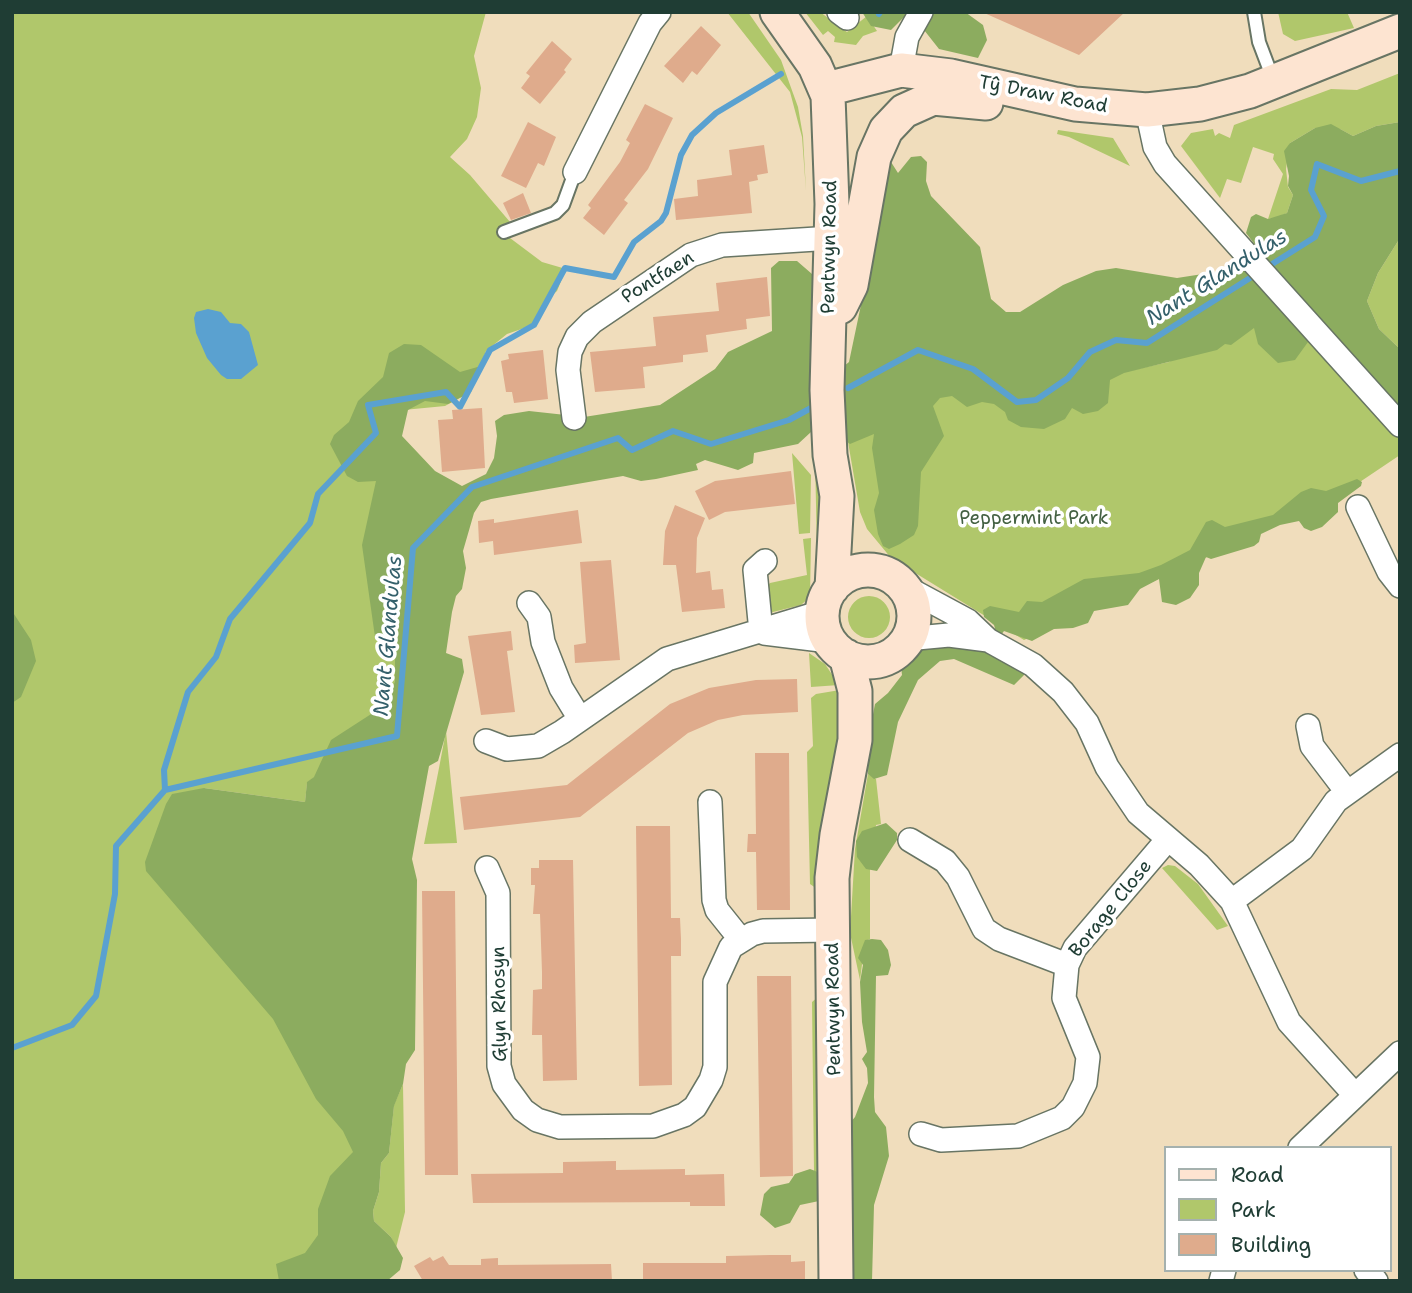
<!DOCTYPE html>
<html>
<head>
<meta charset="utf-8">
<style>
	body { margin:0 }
	#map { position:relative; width:1412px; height:1293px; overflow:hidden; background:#f0ddbc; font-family:"Shantell Sans",sans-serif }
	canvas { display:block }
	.frame { position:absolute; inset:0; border:14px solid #1f3d34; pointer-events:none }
	.legend { position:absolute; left:1164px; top:1146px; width:228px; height:126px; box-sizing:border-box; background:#fff; border:2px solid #a5b1ae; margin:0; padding:9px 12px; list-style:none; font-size:21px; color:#1f3d34 }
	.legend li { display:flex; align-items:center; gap:14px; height:35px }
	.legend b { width:35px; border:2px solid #a5b1ae }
</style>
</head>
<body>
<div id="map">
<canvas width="1412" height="1293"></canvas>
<div class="frame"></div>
<ul class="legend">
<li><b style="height:9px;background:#fde4d1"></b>Road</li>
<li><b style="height:19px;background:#b0c76b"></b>Park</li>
<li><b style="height:19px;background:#dfab8c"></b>Building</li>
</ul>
</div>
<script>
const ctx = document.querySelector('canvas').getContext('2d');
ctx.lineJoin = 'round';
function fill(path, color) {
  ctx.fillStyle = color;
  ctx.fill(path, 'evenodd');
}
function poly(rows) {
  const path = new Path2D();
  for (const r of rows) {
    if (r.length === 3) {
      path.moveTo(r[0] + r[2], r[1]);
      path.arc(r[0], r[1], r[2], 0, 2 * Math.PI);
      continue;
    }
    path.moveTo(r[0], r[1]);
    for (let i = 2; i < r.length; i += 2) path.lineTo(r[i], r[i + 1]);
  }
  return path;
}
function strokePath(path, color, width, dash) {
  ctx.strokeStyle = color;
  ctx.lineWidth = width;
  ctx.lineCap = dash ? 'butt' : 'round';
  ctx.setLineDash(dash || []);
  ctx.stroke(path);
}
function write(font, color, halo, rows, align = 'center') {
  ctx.font = font + ' "Shantell Sans",sans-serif';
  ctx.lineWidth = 7;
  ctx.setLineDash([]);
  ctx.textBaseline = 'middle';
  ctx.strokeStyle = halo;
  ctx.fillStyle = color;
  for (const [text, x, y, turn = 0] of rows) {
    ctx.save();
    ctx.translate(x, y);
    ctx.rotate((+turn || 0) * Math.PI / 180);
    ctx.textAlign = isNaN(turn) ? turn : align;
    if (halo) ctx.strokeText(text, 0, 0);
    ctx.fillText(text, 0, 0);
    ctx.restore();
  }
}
fill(poly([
	[12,12,486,12,474,56,481,88,477,117,467,139,450,157,470,175,510,222,501,225,506,235,542,262,566,269,557,291,547,300,533,325,507,334,486,351,471,392,445,406,393,411,423,693,307,783,305,802,204,788,382,952,346,1281,12,1281],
	[727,12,748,12,781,60,798,107,803,136,806,191,802,137,790,92],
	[805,12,820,12,847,32,867,16,877,31,863,36,856,45,834,42,835,37,828,31,823,35],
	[1278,12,1347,12,1354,28,1295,41,1283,34],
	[1400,73,1400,122,1376,126,1353,136,1340,129,1315,128,1290,143,1286,169,1288,187,1293,195,1287,213,1276,218,1268,219,1283,174,1273,159,1274,154,1253,147,1241,183,1227,179,1220,198,1181,146,1191,133,1213,129,1215,136,1219,133,1230,138,1234,125,1331,89,1357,90],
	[1058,130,1113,138,1130,166,1069,137,1057,134],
	[1400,238,1400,349,1379,329,1367,301,1378,273],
	[1271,297,1400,436,1400,455,1333,500,1024,640,891,558,867,529,860,512,847,436,927,381,1124,372,1169,362],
	[792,453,811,475,810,533,799,534],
	[815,455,819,455,827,555,817,554],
	[811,538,810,597,801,605,769,613,766,588,770,583,807,575,803,539],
	[869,617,21],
	[809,653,825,664,839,685,811,687],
	[840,690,847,695,820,891,810,884,807,752,813,746,811,698,816,694],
	[446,731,457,843,424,844,439,768],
	[868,774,876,779,881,824,876,825,870,870,870,939,865,941,860,980,850,933,855,849],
	[1168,865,1175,866,1198,884,1228,926,1217,930,1162,868],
	[819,996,818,1172,814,1171,812,1002],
	[403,1084,405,1212,396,1248,391,1237,374,1221,373,1211,379,1192,381,1163,389,1153,394,1105]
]), '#b0c76b');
fill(poly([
	[862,12,909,12,891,30,871,26],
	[915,12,965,12,983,25,987,40,978,58,939,49,913,16],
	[1400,122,1400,238,1378,273,1367,301,1379,329,1400,349,1400,420,1297,317,1308,342,1295,360,1278,363,1258,344,1254,328,1231,345,1225,344,1217,350,1124,373,1110,380,1108,403,1098,411,1083,414,1072,408,1065,419,1044,429,1021,427,1008,420,1005,412,994,404,982,402,967,407,952,396,940,398,933,406,944,436,921,472,918,526,914,535,900,544,889,549,883,546,878,534,874,510,879,493,872,448,874,434,850,444,842,438,833,375,849,362,891,162,898,173,911,157,921,156,927,162,926,181,931,196,980,247,991,299,1006,312,1020,312,1063,285,1096,271,1116,268,1177,278,1235,269,1232,260,1254,256,1259,250,1246,233,1251,217,1256,214,1268,219,1287,213,1293,195,1288,186,1289,176,1284,151,1290,143,1315,128,1331,124,1353,136,1376,126],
	[779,261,797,261,812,274,811,432,798,444,754,453,753,463,738,470,705,460,696,464,698,470,656,479,641,481,623,476,491,499,481,502,474,513,463,551,466,568,462,589,456,596,452,612,446,653,462,659,464,672,438,761,429,766,412,859,417,880,415,1050,406,1064,403,1084,394,1106,389,1153,381,1163,379,1192,373,1211,374,1221,391,1237,403,1258,400,1270,387,1281,279,1281,276,1264,305,1253,318,1235,318,1209,330,1176,353,1152,343,1131,316,1099,273,1019,146,871,145,862,166,804,172,794,204,788,305,802,307,782,314,777,331,740,382,707,395,682,395,648,382,649,375,637,362,545,376,481,358,482,347,476,330,444,334,435,349,422,358,401,383,377,389,353,404,344,421,345,460,372,481,366,471,392,448,404,425,401,408,410,402,436,435,471,462,486,486,474,494,458,497,436,495,421,504,415,529,411,584,417,660,405,715,369,728,352,772,331,771,268],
	[1357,479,1362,482,1361,486,1338,503,1338,512,1322,527,1311,531,1304,528,1299,521,1280,525,1261,534,1259,542,1254,546,1211,559,1206,557,1199,573,1199,585,1190,598,1176,605,1162,602,1159,579,1140,589,1128,605,1094,611,1088,623,1073,628,1054,629,1032,641,1004,631,1001,635,996,632,994,625,984,617,983,610,990,606,1019,612,1027,601,1042,602,1084,579,1139,573,1161,565,1190,550,1206,522,1212,520,1225,527,1273,515,1301,492,1311,488,1326,491],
	[12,611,31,640,36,661,21,697,12,703],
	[951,643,983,646,1023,665,1024,675,1014,685,954,659,940,661,918,680,898,722,887,775,874,779,868,774,869,735,875,704,888,693,902,675,901,666,908,655,926,645,938,649],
	[886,823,897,833,897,840,877,871,866,869,857,857,856,841,862,831],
	[872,939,881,940,888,950,891,965,888,975,876,976,874,1097,875,1112,886,1127,889,1156,874,1205,872,1281,854,1281,849,1271,850,1123,855,1117,868,1083,867,1068,862,1059,867,1052,862,1022,860,982,863,965,858,958,865,940],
	[810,1169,818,1172,826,1193,819,1201,800,1205,790,1223,775,1228,760,1215,764,1194,771,1187,789,1183,795,1174]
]), '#8cac5f');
fill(poly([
	[208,309,221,312,230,323,241,324,249,332,258,365,241,379,227,379,221,375,207,358,196,333,194,318,196,312]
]), '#5aa1d0');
strokePath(poly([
	[879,14,880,12],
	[848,388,918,350,973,369,1017,402,1036,400,1068,378,1090,352,1116,340,1147,343,1315,237,1324,216,1311,190,1317,164,1361,181,1400,171],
	[165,790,164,770,188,692,216,657,230,619,310,523,318,494,376,433,368,405,446,392,460,407,490,350,534,325,565,268,614,277,634,242,661,221,666,213,681,155,692,135,716,113,781,74],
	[12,1048,72,1025,96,996,115,894,116,846,165,790,397,736,413,548,472,487,618,438,632,450,673,431,711,444,789,420,811,408]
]), '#5aa1d0', 6);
fill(poly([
	[982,12,1125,12,1079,55],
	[701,26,721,45,697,75,692,71,683,83,664,66],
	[552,41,572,59,564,70,566,72,540,104,521,88,530,76,526,73],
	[645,104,673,118,648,169,624,200,628,203,604,235,583,218,591,208,588,205,620,162,630,143,626,140],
	[528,122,556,137,544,166,538,163,526,188,501,176],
	[764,145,768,173,757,175,758,180,749,182,752,213,676,220,674,199,698,196,697,180,732,175,729,150],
	[523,193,531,213,511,220,503,203],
	[767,277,770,316,746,319,747,329,706,335,708,352,683,355,683,362,643,367,645,388,595,392,590,352,656,346,653,317,719,311,716,283],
	[543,350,548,399,514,403,512,392,506,392,501,361,509,359,508,354],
	[482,408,485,468,442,472,438,420,453,419,452,410],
	[791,471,795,504,725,512,709,520,695,491,715,481],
	[675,505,705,518,697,538,696,573,710,571,712,590,723,589,725,608,682,612,676,565,663,565,665,531],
	[578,510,582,543,494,555,493,541,479,543,478,521,494,519,494,523],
	[611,560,620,660,575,663,574,645,586,643,580,562],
	[511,631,513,650,507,651,515,712,481,715,468,636],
	[797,679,798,712,743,715,718,720,688,733,580,817,464,830,460,797,567,785,670,704,709,688,756,680],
	[755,753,789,753,790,910,757,910,756,852,747,852,748,834,756,834],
	[636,826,670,826,671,918,680,918,681,939,681,956,671,956,672,1085,639,1086],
	[539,860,573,860,577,1080,543,1081,542,1035,532,1035,533,990,542,989,542,972,540,914,533,914,535,885,531,885,531,868,539,868],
	[422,891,455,891,458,1175,425,1175],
	[757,976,791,976,793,1176,760,1177],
	[616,1161,616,1170,685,1169,685,1175,724,1174,725,1206,690,1206,690,1202,473,1203,471,1174,563,1173,563,1162],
	[770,1255,791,1255,791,1262,805,1261,805,1281,643,1281,643,1263,726,1263,726,1256],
	[443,1256,449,1265,481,1265,481,1259,498,1258,498,1265,611,1264,612,1281,423,1281,414,1266,430,1257,433,1261]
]), '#dfab8c');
const lane = poly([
	[1254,12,1259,42,1273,79],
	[504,232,555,213,563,205,575,172]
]);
const street = poly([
	[839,12,847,18],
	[901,70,907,37,921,12],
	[1147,110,1155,147,1165,164,1400,425],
	[575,172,650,23,659,12],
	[574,418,568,370,570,352,577,337,592,322,691,255,722,245,832,238],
	[1358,507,1389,572,1400,586],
	[903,586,968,621,988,640,1033,665,1063,692,1087,723,1107,767,1138,813,1199,865,1232,901,1289,1022,1355,1095],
	[529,603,539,617,543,642,561,688,580,719],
	[761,632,755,570,765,561],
	[764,633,829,641],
	[904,645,917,638,949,635,988,640],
	[1308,726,1312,746,1347,792],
	[486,741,507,749,538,746,562,732,667,659,822,612],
	[710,802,714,900,717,910,741,940],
	[910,840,945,861,958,877,984,929,999,939,1067,965],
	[487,868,498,893,499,1066,504,1084,523,1110,537,1120,560,1127,653,1126,684,1115,695,1107,711,1080,715,1067,715,982,731,947,752,934,763,931,833,930],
	[1232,901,1302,849,1336,801,1400,755],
	[921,1134,941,1140,1018,1136,1062,1118,1073,1107,1085,1083,1088,1057,1064,998,1067,965,1075,948,1168,839],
	[1300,1148,1400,1053],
	[1366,1270,1376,1281],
	[1221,1281,1224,1270]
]);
const secondary = poly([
	[777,12,815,66,828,96,832,204,827,390,830,455,837,496,832,588],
	[827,89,901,70,951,76,1075,104,1147,110,1200,104,1250,91,1400,31],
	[840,307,851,285,874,157,886,130,904,111,933,98,986,103],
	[868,616,46],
	[836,1281,832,878,837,835,855,740,855,691,846,656]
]);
strokePath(lane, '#687564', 16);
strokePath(street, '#687564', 26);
strokePath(secondary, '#687564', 37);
strokePath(lane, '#fff', 12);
strokePath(street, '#fff', 23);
strokePath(secondary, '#fde4d1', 33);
write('19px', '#1f3d34', '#fff', [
	["Tŷ Draw Road",1043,95,11],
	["Pentwyn Road",830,247,-89],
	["Pontfaen",658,278,-32],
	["Borage Close",1111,909,-51],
	["Glyn Rhosyn",500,1004,-91],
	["Pentwyn Road",834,1009,-91]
]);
write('19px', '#436042', '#fff', [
	["Peppermint Park",1034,519]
]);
write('italic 21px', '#34606b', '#fff', [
	["Nant Glandulas",1217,278,-32],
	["Nant Glandulas",389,636,-85]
]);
</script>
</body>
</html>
